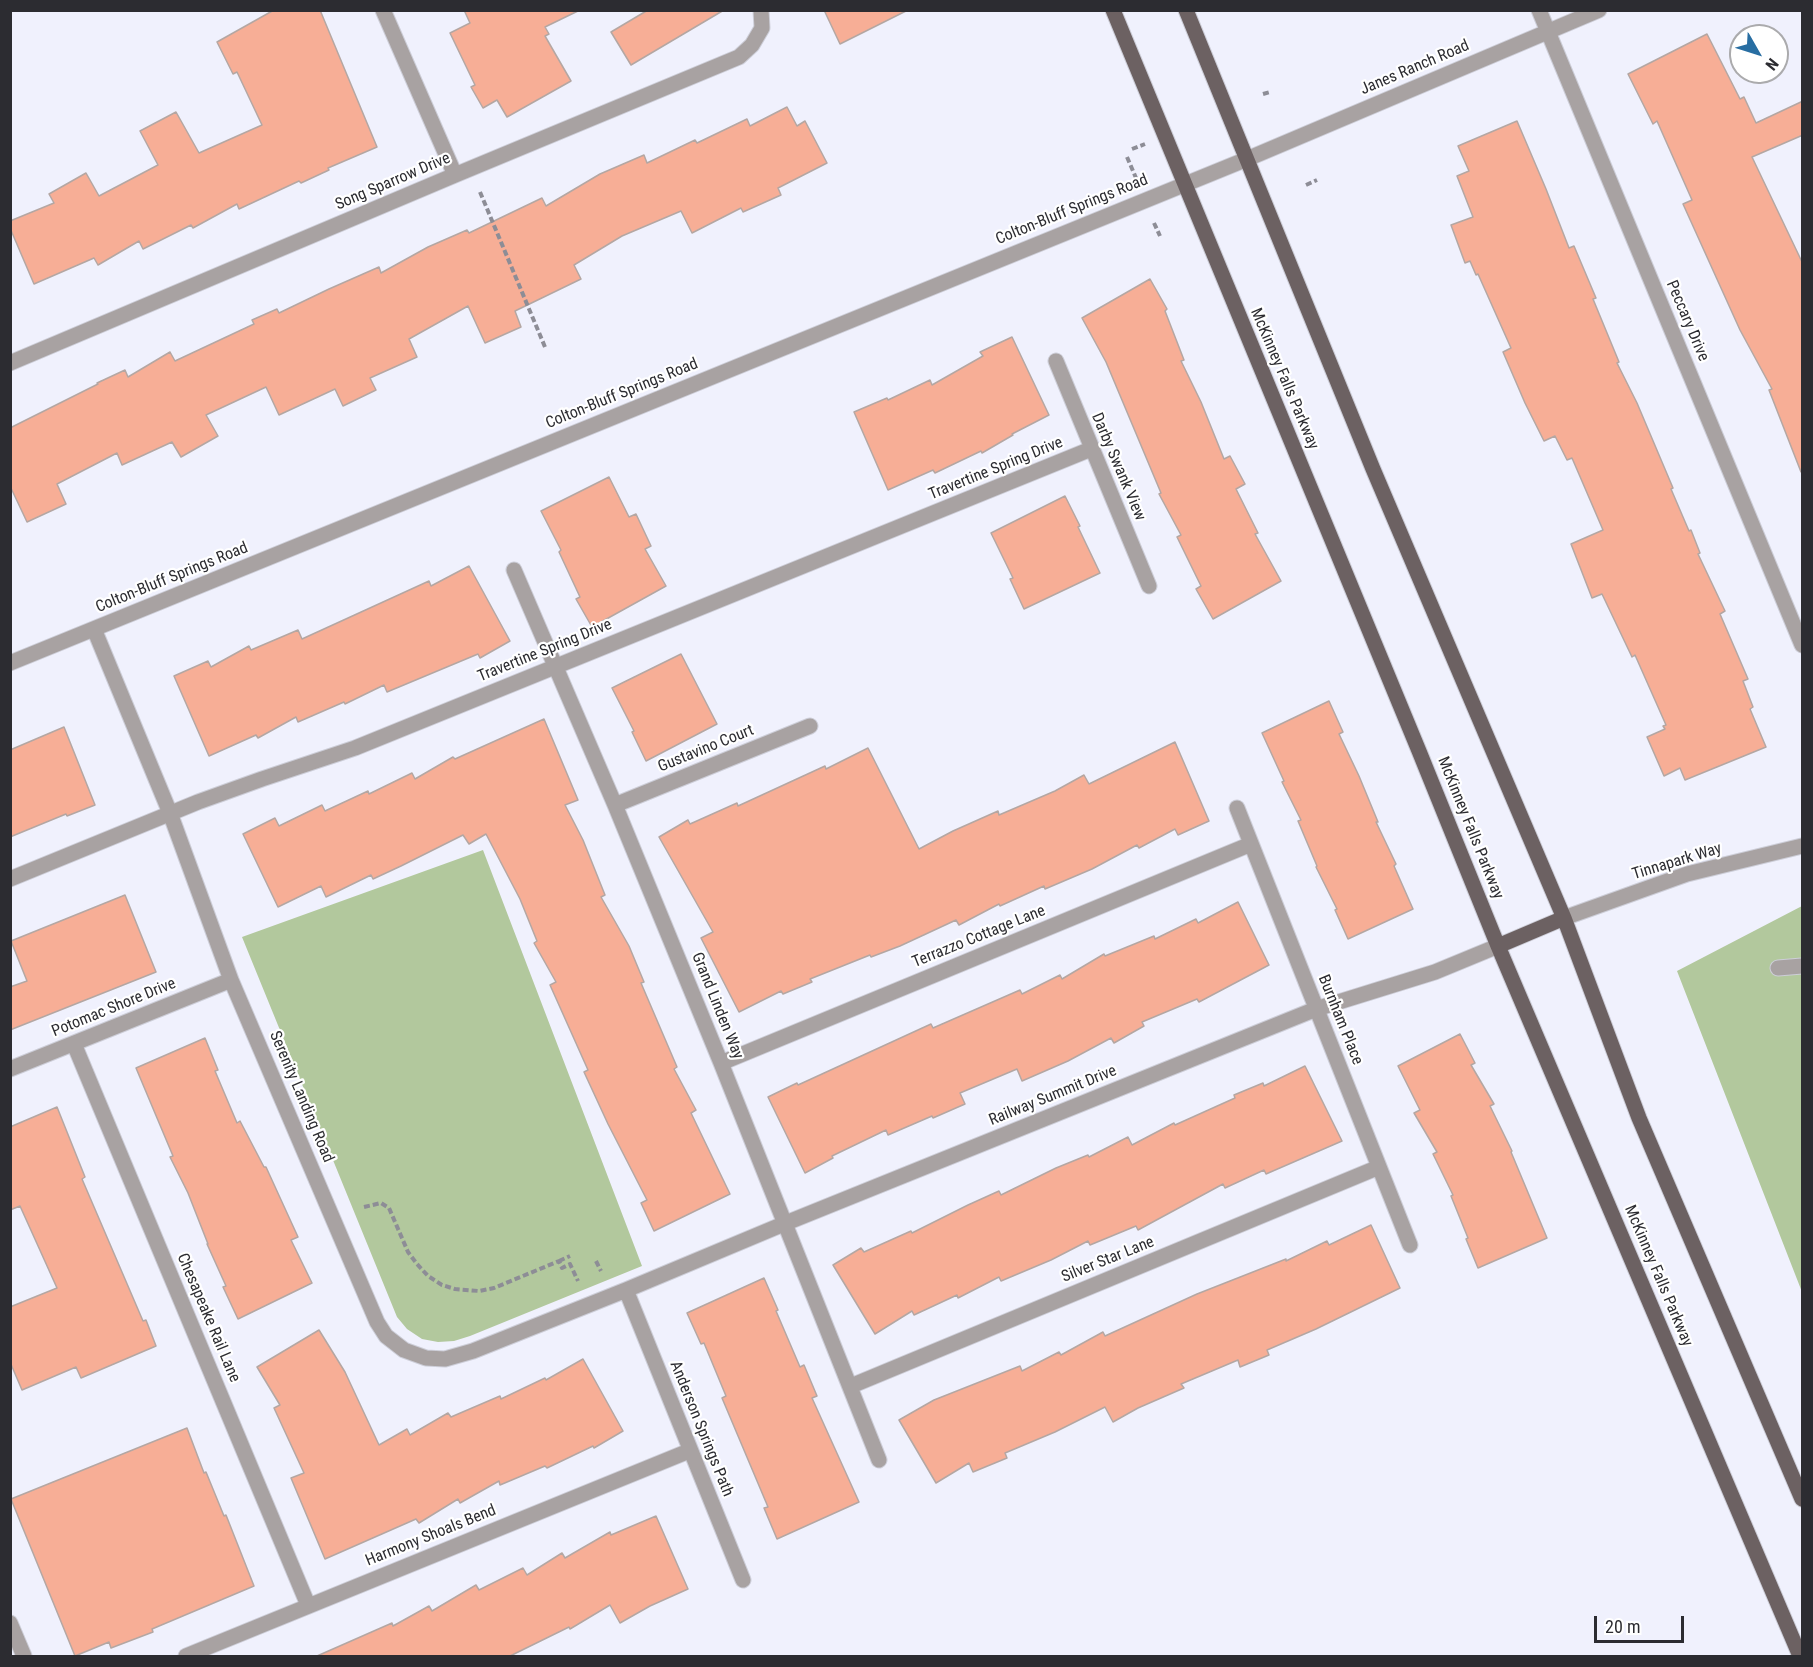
<!DOCTYPE html>
<html>
<head>
<meta charset="utf-8">
<style>
	body { margin:0 }
	#map { position:relative; width:1813px; height:1667px; overflow:hidden; background:#f0f1fd; font-family:"Roboto Condensed",sans-serif }
	canvas { display:block }
	.frame { position:absolute; inset:0; border:12px solid #2c2c31; pointer-events:none }
	.north { position:absolute; left:1729px; top:24px; width:60px; height:60px; box-sizing:border-box; background:#fff; border:2px solid #ababad; border-radius:50%; rotate:129deg; font-size:16px; font-weight:700; line-height:24px; text-align:center; color:#2c2c31 }
	.north::after { content:''; display:block; margin:auto; width:21px; height:27px; background:#286ea2; clip-path:polygon(50% 0,100% 100%,50% 72%,0 100%) }
	.scale { position:absolute; left:1594px; top:1616px; width:90px; height:27px; box-sizing:border-box; border:3px solid #2c2c31; border-top:0; padding-left:8px; font-size:18px; line-height:21px; white-space:nowrap; color:#2c2c31; -webkit-text-stroke:4px #fff; paint-order:stroke }
</style>
</head>
<body>
<div id="map">
<canvas width="1813" height="1667"></canvas>
<div class="frame"></div>
<div class="north">N</div>
<div class="scale">20 m</div>
</div>
<script>
const ctx = document.querySelector('canvas').getContext('2d');
ctx.lineJoin = 'round';
function fill(path, color) {
  ctx.fillStyle = color;
  ctx.fill(path, 'evenodd');
}
function poly(rows) {
  const path = new Path2D();
  for (const r of rows) {
    path.moveTo(r[0], r[1]);
    for (let i = 2; i < r.length; i += 2) path.lineTo(r[i], r[i + 1]);
  }
  return path;
}
function strokePath(path, color, width, dash) {
  ctx.strokeStyle = color;
  ctx.lineWidth = width;
  ctx.lineCap = dash ? 'butt' : 'round';
  ctx.setLineDash(dash || []);
  ctx.stroke(path);
}
function write(font, color, halo, rows, align = 'center') {
  ctx.font = font + ' "Roboto Condensed",sans-serif';
  ctx.lineWidth = 4.5;
  ctx.setLineDash([]);
  ctx.textBaseline = 'middle';
  ctx.strokeStyle = halo;
  ctx.fillStyle = color;
  for (const [text, x, y, turn = 0] of rows) {
    ctx.save();
    ctx.translate(x, y);
    ctx.rotate((+turn || 0) * Math.PI / 180);
    ctx.textAlign = isNaN(turn) ? turn : align;
    if (halo) ctx.strokeText(text, 0, 0);
    ctx.fillText(text, 0, 0);
    ctx.restore();
  }
}
fill(poly([
	[483,850,642,1266,470,1336,454,1341,438,1342,422,1339,407,1329,397,1317,242,937],
	[1802,906,1802,1292,1677,971]
]), '#b2c89d');
const building = poly([
	[274,10,320,10,377,147,328,168,329,170,301,183,299,181,239,209,237,204,193,228,191,225,143,249,139,241,98,265,94,258,34,284,10,228,10,221,54,203,49,194,86,173,99,196,158,165,140,131,176,112,199,153,262,125,237,72,233,74,217,42,274,10],
	[464,10,580,10,545,27,549,34,545,36,571,81,507,117,497,100,483,108,471,87,475,85,450,33,470,23,464,10],
	[648,10,724,10,631,65,611,32,648,10],
	[824,10,908,10,840,44,824,10],
	[1707,34,1740,99,1744,97,1756,123,1803,101,1803,135,1752,157,1803,264,1803,472,1801,472,1769,390,1772,389,1740,330,1683,204,1692,200,1657,121,1653,124,1628,74,1707,34],
	[787,107,797,126,805,121,827,163,778,188,781,195,743,212,741,208,692,233,681,211,622,236,574,265,581,279,515,311,521,327,485,343,468,306,409,339,417,357,370,378,376,390,343,406,335,389,279,415,266,387,206,415,218,436,181,457,172,442,122,465,117,453,57,484,66,504,27,522,10,486,10,428,98,384,97,383,125,370,128,377,170,352,175,361,254,324,252,320,277,309,279,313,329,289,379,267,381,273,428,247,467,230,469,233,542,198,546,206,600,174,644,155,647,163,695,140,697,143,747,119,750,126,787,107],
	[1517,121,1546,189,1569,248,1574,246,1596,298,1593,299,1619,362,1617,363,1637,403,1673,488,1671,489,1689,531,1691,530,1700,553,1698,554,1725,611,1720,614,1748,679,1743,681,1753,707,1750,709,1766,747,1685,780,1680,768,1664,776,1647,737,1665,729,1663,726,1666,725,1635,655,1632,657,1602,594,1592,598,1571,544,1603,530,1572,458,1567,460,1555,436,1544,441,1525,403,1503,352,1511,348,1478,274,1476,275,1470,261,1465,263,1451,225,1473,217,1457,176,1469,171,1458,146,1517,121],
	[1150,279,1167,309,1165,311,1184,360,1181,361,1201,402,1224,459,1230,456,1245,484,1236,489,1258,533,1255,534,1281,581,1213,619,1196,589,1201,586,1177,537,1181,535,1159,494,1161,493,1106,362,1082,318,1150,279],
	[1012,337,1049,415,1012,434,1013,435,982,453,981,451,935,473,933,470,888,490,854,412,887,398,888,400,930,380,932,385,983,356,980,352,1012,337],
	[609,477,629,517,636,514,651,546,645,549,666,586,592,627,576,599,580,597,559,552,561,550,541,511,609,477],
	[1065,496,1080,526,1078,527,1100,573,1024,609,1010,579,1013,578,991,533,1065,496],
	[469,566,510,641,480,658,478,654,387,692,384,685,345,704,344,702,298,722,296,717,258,738,256,735,209,756,174,676,208,661,211,667,249,646,251,650,298,630,302,639,429,581,431,586,469,566],
	[681,654,717,724,646,761,632,732,634,731,612,688,681,654],
	[1329,701,1343,732,1339,734,1359,776,1378,822,1376,822,1396,864,1394,866,1413,909,1348,939,1335,910,1337,909,1316,867,1317,866,1298,821,1301,820,1282,782,1284,781,1262,733,1329,701],
	[544,719,578,800,565,805,583,840,605,895,601,897,629,946,644,982,641,983,677,1067,674,1069,696,1110,691,1113,730,1194,654,1231,641,1203,647,1200,608,1124,584,1072,588,1070,550,985,556,982,534,943,537,941,520,899,486,834,469,844,463,835,401,866,373,879,371,875,326,897,321,886,278,907,243,834,275,818,279,826,322,805,325,811,368,791,369,794,412,773,415,779,453,757,455,759,544,719],
	[64,727,95,805,67,816,66,814,10,837,10,750,64,727],
	[1175,742,1209,821,1178,835,1175,829,1139,848,1137,845,1092,869,1045,889,1044,886,1000,906,999,904,959,925,956,920,900,946,871,957,870,955,810,979,812,982,783,994,781,991,739,1012,701,938,713,932,659,837,688,820,690,824,737,803,738,806,825,766,826,769,868,748,919,849,953,831,998,811,999,815,1055,791,1084,775,1089,784,1175,742],
	[125,895,156,972,10,1030,10,987,27,981,11,941,125,895],
	[1238,902,1269,965,1199,1002,1197,999,1142,1022,1144,1026,1114,1043,1111,1038,1068,1061,1022,1081,1017,1069,960,1093,965,1104,933,1118,932,1116,888,1135,886,1130,832,1156,833,1158,805,1173,768,1097,797,1083,798,1085,931,1024,933,1028,1020,990,1022,994,1060,975,1062,979,1104,954,1105,956,1154,936,1155,939,1196,919,1198,923,1238,902],
	[1460,1034,1475,1063,1471,1065,1494,1104,1490,1106,1512,1151,1511,1152,1547,1238,1478,1268,1466,1239,1468,1238,1451,1196,1453,1195,1433,1154,1437,1152,1414,1113,1420,1110,1398,1066,1460,1034],
	[205,1038,218,1070,215,1071,237,1123,240,1121,264,1167,266,1167,298,1237,291,1240,312,1283,238,1319,223,1287,226,1286,207,1244,208,1244,188,1193,170,1157,173,1156,136,1068,205,1038],
	[1305,1066,1342,1141,1266,1174,1264,1170,1225,1188,1223,1184,1138,1230,1136,1226,1090,1245,1088,1241,1051,1260,1001,1281,999,1277,958,1298,957,1295,914,1315,912,1311,875,1334,833,1265,861,1248,864,1252,911,1231,912,1233,968,1205,999,1191,1001,1195,1056,1168,1088,1155,1089,1157,1128,1137,1132,1145,1174,1123,1175,1125,1235,1098,1234,1095,1263,1083,1264,1086,1305,1066],
	[57,1107,85,1177,82,1179,143,1321,146,1320,156,1346,81,1378,76,1367,22,1390,10,1362,10,1307,57,1288,20,1206,10,1210,10,1127,57,1107],
	[1371,1225,1400,1288,1316,1329,1267,1350,1269,1355,1240,1367,1238,1360,1181,1384,1184,1388,1138,1408,1113,1422,1105,1407,1055,1432,1005,1453,1007,1458,973,1472,969,1463,936,1483,899,1420,934,1400,1020,1366,1022,1371,1059,1352,1061,1355,1103,1332,1105,1336,1197,1294,1286,1259,1286,1261,1327,1241,1329,1245,1371,1225],
	[764,1278,778,1310,776,1311,800,1367,804,1365,817,1396,812,1398,859,1502,777,1539,764,1508,768,1507,722,1398,726,1396,704,1343,701,1344,687,1313,764,1278],
	[319,1330,345,1372,379,1445,407,1429,410,1435,448,1413,451,1417,500,1396,501,1399,545,1378,546,1380,583,1359,623,1431,594,1448,593,1446,547,1468,545,1466,500,1485,499,1481,460,1503,458,1499,419,1523,416,1519,325,1559,291,1478,304,1473,274,1408,280,1405,257,1367,319,1330],
	[187,1428,204,1473,206,1472,224,1516,226,1515,254,1586,152,1629,153,1632,111,1648,109,1642,75,1656,11,1499,187,1428],
	[656,1516,688,1589,650,1606,620,1623,610,1605,570,1629,569,1627,510,1656,317,1656,392,1623,393,1626,429,1606,432,1611,476,1585,479,1590,523,1568,527,1575,562,1553,565,1558,610,1532,611,1535,656,1516]
]);
fill(building, '#f7ae96');
strokePath(building, '#b4a7a3', 1.5);
const minor = poly([
	[383,10,455,175],
	[1539,10,1802,645],
	[1056,361,1149,586],
	[10,363,455,175,739,57,752,45,762,28,761,10],
	[514,570,615,805,721,1063,879,1460],
	[94,629,170,813,231,980,377,1322,386,1336,404,1350,426,1358,445,1359,473,1351,626,1290,786,1223,1316,1009,1435,972,1498,946],
	[10,663,1247,159,1599,10],
	[615,805,810,726],
	[1237,808,1410,1245],
	[10,879,198,802,262,779,355,748,1091,449],
	[1564,918,1687,874,1802,846],
	[1778,968,1802,966],
	[74,1044,308,1605],
	[721,1063,1251,844],
	[10,1069,231,980],
	[626,1290,743,1580],
	[851,1386,1379,1167],
	[10,1623,24,1656],
	[186,1656,689,1451]
]);
const major = poly([
	[1113,10,1419,751,1498,946,1800,1656],
	[1186,10,1373,469,1564,918,1639,1118,1802,1499],
	[1498,946,1564,918]
]);
strokePath(minor, '#cdced8', 17);
strokePath(major, '#cdced8', 17);
strokePath(poly([
	[1263,94,1270,92],
	[1132,149,1145,144],
	[1127,157,1136,178],
	[1306,185,1317,180],
	[480,192,545,347],
	[1154,223,1160,236],
	[364,1207,381,1203,389,1208,408,1252,417,1264,428,1276,442,1285,455,1289,479,1291,494,1288,559,1261,562,1268,570,1264,578,1281],
	[559,1261,570,1256],
	[596,1261,601,1271]
]), '#8d8d96', 4, [6, 3]);
strokePath(minor, '#a8a2a2', 15);
strokePath(major, '#6c6162', 15);
write('16px', '#2c2c31', '#fff', [
	["Janes Ranch Road",1415,68,-23],
	["Song Sparrow Drive",393,182,-23],
	["Colton-Bluff Springs Road",1072,210,-22],
	["Peccary Drive",1687,321,67],
	["McKinney Falls Parkway",1284,379,67],
	["Colton-Bluff Springs Road",622,394,-22],
	["Darby Swank View",1118,467,67],
	["Travertine Spring Drive",996,469,-22],
	["Colton-Bluff Springs Road",172,578,-22],
	["Travertine Spring Drive",545,651,-22],
	["Gustavino Court",706,749,-22],
	["McKinney Falls Parkway",1470,828,68],
	["Tinnapark Way",1677,862,-17],
	["Terrazzo Cottage Lane",979,937,-22],
	["Grand Linden Way",717,1006,68],
	["Potomac Shore Drive",114,1008,-22],
	["Burnham Place",1340,1020,68],
	["Railway Summit Drive",1053,1096,-22],
	["Serenity Landing Road",301,1097,67],
	["Silver Star Lane",1108,1260,-22],
	["McKinney Falls Parkway",1658,1276,67],
	["Chesapeake Rail Lane",208,1318,67],
	["Anderson Springs Path",701,1429,68],
	["Harmony Shoals Bend",431,1536,-22]
]);
</script>
</body>
</html>
